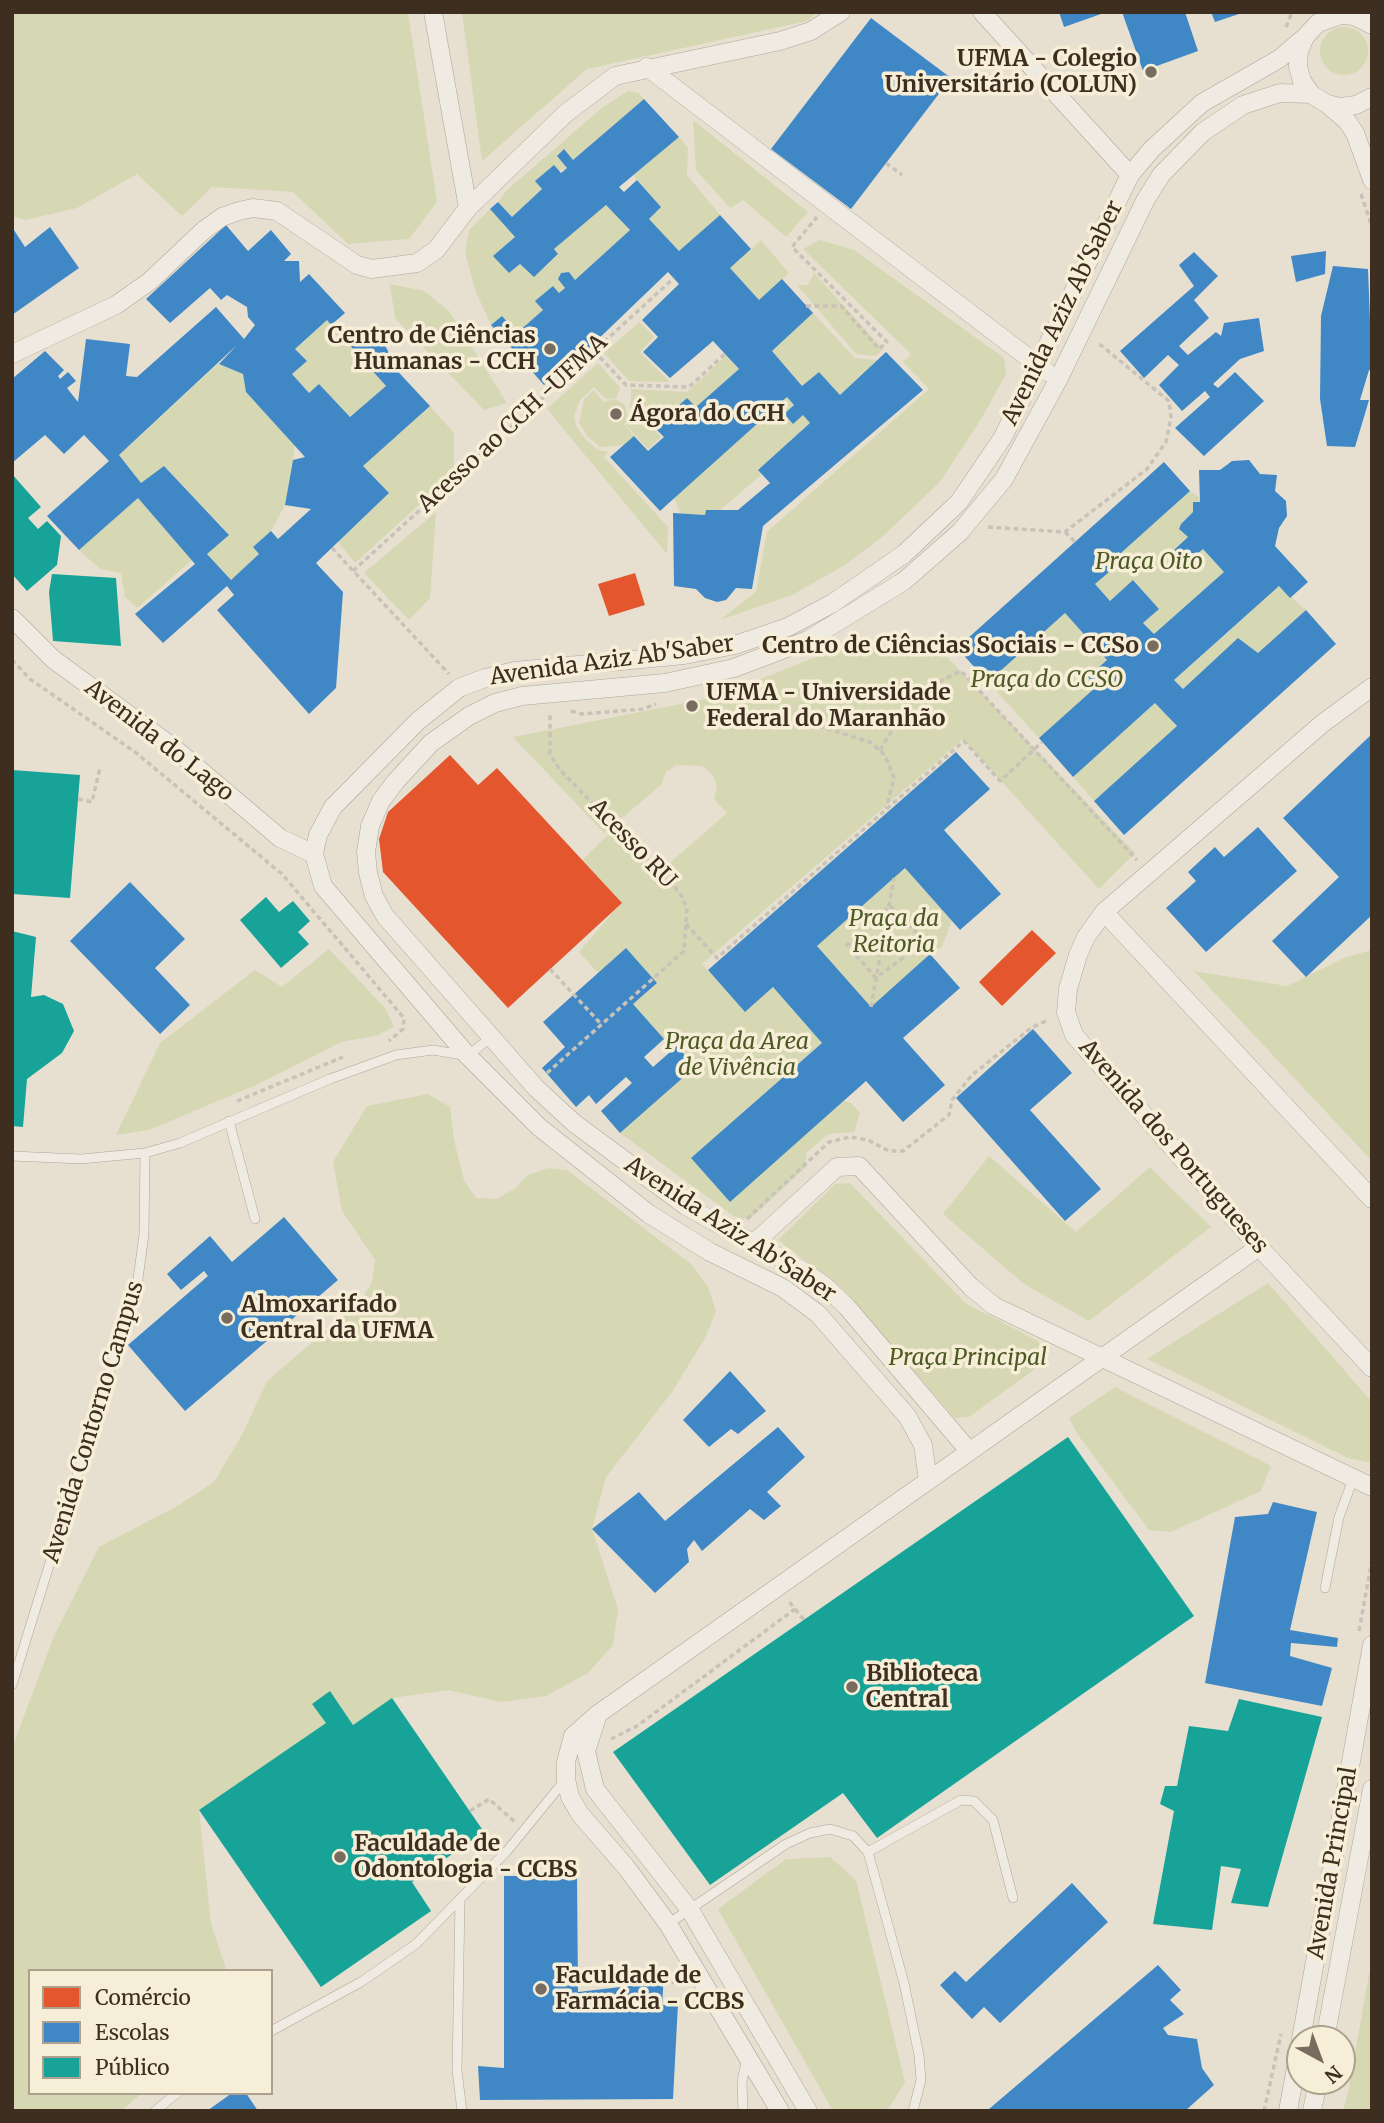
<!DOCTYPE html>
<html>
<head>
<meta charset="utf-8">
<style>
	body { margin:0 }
	#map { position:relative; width:1384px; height:2123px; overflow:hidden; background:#e7e0d1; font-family:Merriweather,serif }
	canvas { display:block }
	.frame { position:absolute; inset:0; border:14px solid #3d2e20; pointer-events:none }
	.legend { position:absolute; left:28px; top:1969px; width:245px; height:126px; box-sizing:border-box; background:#f7eed8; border:2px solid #ada18e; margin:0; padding:9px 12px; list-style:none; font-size:21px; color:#3d2e20 }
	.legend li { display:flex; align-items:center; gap:14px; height:35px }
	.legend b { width:35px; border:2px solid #ada18e }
	.north { position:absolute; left:1286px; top:2025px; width:70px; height:70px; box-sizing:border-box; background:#f7eed8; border:2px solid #ada18e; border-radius:50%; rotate:139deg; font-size:19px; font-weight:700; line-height:28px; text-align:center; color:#3d2e20 }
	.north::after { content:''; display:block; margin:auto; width:24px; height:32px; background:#786c5e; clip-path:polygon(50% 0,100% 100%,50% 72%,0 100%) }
</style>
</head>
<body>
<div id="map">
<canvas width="1384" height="2123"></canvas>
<div class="frame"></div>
<ul class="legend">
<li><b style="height:19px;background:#e4572e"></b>Comércio</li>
<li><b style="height:19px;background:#3f88c5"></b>Escolas</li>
<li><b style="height:19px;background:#17a398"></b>Público</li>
</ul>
<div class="north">N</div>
</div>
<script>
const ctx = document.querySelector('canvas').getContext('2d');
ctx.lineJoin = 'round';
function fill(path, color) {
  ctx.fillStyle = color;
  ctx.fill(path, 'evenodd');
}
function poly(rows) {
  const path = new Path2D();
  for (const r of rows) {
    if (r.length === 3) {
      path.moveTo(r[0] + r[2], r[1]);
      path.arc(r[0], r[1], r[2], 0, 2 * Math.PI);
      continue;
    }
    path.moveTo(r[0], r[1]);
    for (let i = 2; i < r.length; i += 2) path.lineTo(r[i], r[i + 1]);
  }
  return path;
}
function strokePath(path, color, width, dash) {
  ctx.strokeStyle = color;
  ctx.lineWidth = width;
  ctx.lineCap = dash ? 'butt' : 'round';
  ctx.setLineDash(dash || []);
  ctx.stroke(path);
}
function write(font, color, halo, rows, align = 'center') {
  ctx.font = font + ' Merriweather,serif';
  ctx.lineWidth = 7;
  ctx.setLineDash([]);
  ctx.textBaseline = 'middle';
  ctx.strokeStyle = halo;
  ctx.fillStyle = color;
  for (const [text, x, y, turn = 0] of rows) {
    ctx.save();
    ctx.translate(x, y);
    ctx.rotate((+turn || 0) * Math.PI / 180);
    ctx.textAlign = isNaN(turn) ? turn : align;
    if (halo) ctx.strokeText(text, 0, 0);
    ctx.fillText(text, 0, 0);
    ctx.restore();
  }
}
fill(poly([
	[12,12,408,12,437,202,409,239,348,244,293,192,212,187,182,216,137,174,77,208,25,220,12,216],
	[462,12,818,12,807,21,587,69,482,161],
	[1344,51,24],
	[628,91,639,93,644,99,573,160,564,150,557,157,567,168,536,181,542,189,512,217,498,202,507,190,603,107],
	[693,120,808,212,786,237,743,200,730,208,696,170],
	[679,137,688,148,687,175,720,215,679,251,649,219,661,207,633,175],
	[606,205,630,230,575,280,569,272,561,273,558,279,565,288,559,293,553,286,536,301,543,310,517,333,502,317,491,325,475,290,465,252,469,230,490,209,515,237,494,256,509,273,520,264,534,277,558,255,554,249],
	[761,240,789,273,759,300,730,268],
	[820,240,854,250,1004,358,1006,374,983,416,940,482,882,537,845,565,792,595,720,620,756,592,767,532,929,389,903,362,911,354,803,249],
	[814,273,883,349,876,356,856,354,797,285,808,285],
	[390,284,424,291,449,311,507,403,484,410,395,318],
	[813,313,855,358,877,360,840,395,819,372,802,386,772,351],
	[327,320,386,386,350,417,319,384,309,393,292,374,307,361,295,349],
	[640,322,654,337,640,352,670,382,629,381,604,353],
	[726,356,739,369,696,407,687,398,678,406,654,429,661,437,648,449,626,425,630,419,631,389,687,392],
	[598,363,620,388,616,398,606,399,594,387,580,400,574,416,576,426,585,439,598,450,608,452,604,457,668,527,667,554,547,409],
	[218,364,243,374,246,392,295,445,285,505,271,531,253,547,259,554,231,580,207,554,229,534,164,466,141,483,119,455],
	[594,390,603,402,615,399,625,405,628,419,624,424,634,436,624,445,600,447,588,437,579,423,584,399],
	[787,397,794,405,784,414,793,424,803,415,810,423,759,469,762,474,720,510,707,510,705,515,681,514,674,498],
	[430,406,454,433,454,473,355,563,338,542,389,493,363,466],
	[1190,491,1199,497,1200,502,1193,502,1193,512,1181,524,1179,529,1188,537,1175,549,1174,557,1180,563,1187,563,1203,549,1224,572,1154,634,1143,623,1159,609,1134,580,1110,601,1095,584,1112,561],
	[138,498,192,560,137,608,125,597,121,573,100,569,79,550],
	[436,512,430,598,409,620,364,573],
	[1279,586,1306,610,1258,653,1238,639,1183,689,1174,680],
	[1065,613,1107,660,1088,677,1097,686,1039,738,988,682],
	[853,642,943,653,1135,853,1099,889,963,739,702,964,745,1012,773,987,822,1043,691,1158,730,1201,844,1101,851,1103,860,1113,854,1132,828,1134,807,1152,805,1168,752,1217,742,1219,732,1215,620,1133,694,1067,669,1037,664,1039,633,1004,657,983,626,949,598,973,579,952,621,903,582,860,613,830,657,874,727,813,714,799,717,787,713,775,702,766,677,765,666,772,661,785,604,833,513,737,716,697],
	[1155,703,1177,726,1094,801,1073,777],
	[905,868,952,921,942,946,871,1007,817,946],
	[329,949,385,1008,394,1027,375,1036,341,1042,256,1085,149,1130,116,1135,160,1043,255,970,282,987],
	[1372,950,1372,1161,1194,971,1287,986,1346,957],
	[428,1094,450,1107,454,1140,464,1180,476,1198,496,1199,516,1188,528,1175,548,1168,567,1170,691,1264,708,1287,716,1311,705,1338,672,1392,606,1477,592,1529,618,1609,613,1645,588,1673,546,1696,501,1702,448,1690,392,1698,353,1725,331,1692,312,1704,326,1723,199,1810,211,1924,227,1971,30,1971,30,2093,142,2093,121,2111,12,2111,12,1748,54,1636,99,1547,179,1505,214,1482,243,1433,267,1381,361,1301,372,1282,375,1260,342,1211,333,1162,367,1106],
	[989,1156,1076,1232,1150,1167,1211,1227,1089,1321,1024,1284,943,1214],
	[850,1183,965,1303,1038,1341,1042,1349,1039,1366,969,1417,955,1418,841,1287,778,1240,835,1184],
	[1268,1283,1372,1402,1372,1463,1348,1458,1147,1359],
	[1115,1387,1271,1466,1261,1491,1171,1532,1149,1530,1078,1435,1069,1418],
	[830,1857,856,1880,905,2082,887,2111,833,2111,718,1909,786,1859],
	[1372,1957,1372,2111,1343,2111,1348,2093]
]), '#d6d7b3');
fill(poly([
	[635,573,645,605,609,616,598,584],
	[450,755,478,785,497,768,622,903,508,1008,383,872,379,839,388,812],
	[1032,930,1056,953,1002,1006,979,982]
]), '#e4572e');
fill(poly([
	[1059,12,1104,12,1104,13,1064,27],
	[1122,12,1185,12,1198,51,1143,71],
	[1211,12,1242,12,1242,13,1215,22],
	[871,18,951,78,851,209,771,149],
	[644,99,679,137,619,187,624,192,637,180,661,207,649,219,679,251,720,215,751,249,730,268,759,300,782,279,813,313,772,351,802,386,819,372,840,395,886,352,923,390,763,526,752,589,736,588,726,600,717,602,705,598,696,589,674,586,673,513,705,515,706,510,738,510,770,483,758,470,810,423,803,415,793,424,784,414,794,405,787,397,660,511,610,457,634,436,648,451,664,437,655,428,671,414,679,423,687,416,678,406,687,398,696,407,739,369,713,341,670,378,643,352,658,337,642,320,679,284,668,272,590,347,544,385,491,325,502,316,517,333,543,310,535,301,553,286,559,293,565,288,558,279,561,273,569,272,575,280,630,230,606,205,554,249,558,254,534,277,520,264,509,273,493,256,515,237,490,209,498,202,512,217,542,189,535,181,554,165,561,173,567,168,557,156,564,149,573,160],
	[226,225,248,251,271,230,291,254,284,261,299,261,300,282,309,274,345,313,331,325,327,320,295,349,307,361,292,374,309,393,319,384,350,417,386,386,346,341,358,333,372,334,382,340,388,351,389,362,430,406,363,466,389,493,316,563,343,592,336,688,309,714,217,610,234,595,227,586,163,643,135,614,195,564,138,498,79,550,47,516,109,461,84,435,64,454,45,435,12,463,12,379,45,351,64,370,58,376,60,379,68,372,76,381,67,388,78,402,86,339,130,344,126,376,137,377,216,307,244,339,255,325,248,317,247,307,227,295,221,300,210,288,170,323,146,299],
	[237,345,219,364,243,374,246,392,305,457,293,460,285,505,311,509,278,539,271,531,253,547,259,554,231,580,207,554,229,535,164,466,141,483,119,455],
	[12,227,25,247,50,227,79,268,12,315],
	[1326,251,1325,274,1296,282,1291,256],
	[1194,252,1218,276,1194,300,1209,318,1179,346,1188,355,1216,332,1221,336,1224,323,1259,318,1264,351,1240,359,1213,384,1218,388,1235,372,1264,401,1204,456,1175,428,1210,397,1205,391,1182,411,1159,385,1179,365,1168,355,1144,378,1120,351,1194,286,1179,265],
	[1333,266,1368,269,1372,370,1369,370,1360,400,1369,400,1355,447,1327,446,1320,399,1321,316],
	[1249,460,1260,474,1277,475,1275,491,1286,501,1287,516,1279,528,1275,546,1308,582,1290,598,1279,586,1174,680,1183,689,1238,638,1258,653,1306,610,1336,644,1124,835,1094,801,1177,726,1155,703,1073,777,1039,738,1097,686,1088,677,1107,660,1065,613,988,682,957,648,1164,462,1190,491,1112,561,1116,566,1095,584,1110,601,1133,580,1159,609,1143,623,1154,634,1224,572,1203,549,1187,563,1180,563,1174,557,1175,549,1188,537,1179,529,1181,524,1193,512,1193,502,1200,502,1199,470,1220,470,1232,461],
	[1372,734,1372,915,1306,977,1272,941,1339,877,1283,818],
	[956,752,990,789,944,830,1001,894,960,930,905,868,817,946,871,1007,930,954,960,988,903,1038,945,1085,903,1122,866,1081,730,1202,691,1158,822,1043,773,987,745,1012,708,970],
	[1258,827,1297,871,1206,952,1166,908,1196,881,1188,872,1215,847,1224,857],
	[130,882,185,939,155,968,190,1005,160,1034,70,941],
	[626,948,657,983,633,1004,664,1039,644,1057,653,1067,677,1046,695,1067,620,1133,601,1111,632,1083,626,1077,596,1104,589,1095,576,1107,542,1068,565,1047,543,1022],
	[1033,1029,1072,1073,1030,1110,1101,1189,1065,1221,956,1098],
	[284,1217,338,1280,185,1411,128,1345,208,1276,204,1271,181,1290,167,1274,210,1236,232,1262],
	[730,1371,766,1411,738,1434,731,1429,709,1447,683,1420],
	[778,1427,805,1457,767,1492,781,1506,764,1520,750,1509,702,1551,694,1540,687,1549,689,1562,655,1593,592,1529,639,1492,665,1521],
	[1273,1502,1317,1512,1290,1630,1338,1638,1337,1647,1291,1643,1290,1656,1332,1668,1322,1706,1205,1683,1235,1517,1268,1514],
	[504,1876,577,1876,578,1992,629,1986,631,1974,664,1975,662,2005,678,2004,673,2099,480,2100,478,2066,504,2068],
	[1072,1883,1108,1922,1000,2023,984,2007,972,2019,940,1985,955,1971,966,1982],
	[1158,1965,1181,1990,1170,2000,1184,2014,1163,2028,1168,2035,1197,2039,1202,2068,1214,2085,1185,2111,989,2109],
	[232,2093,246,2093,258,2111,207,2111]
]), '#3f88c5');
fill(poly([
	[12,474,41,507,28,518,38,529,47,521,61,536,57,565,27,591,12,574],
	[52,574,116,578,121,646,53,641,49,592],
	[12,770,80,775,70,898,12,894],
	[266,897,279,912,293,901,310,921,298,932,309,944,281,968,240,920],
	[12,931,36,937,31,997,44,995,63,1004,74,1031,62,1053,27,1079,23,1127,12,1126],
	[1068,1437,1194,1616,877,1838,843,1793,710,1885,613,1752],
	[330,1691,353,1725,392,1698,484,1832,412,1882,431,1911,321,1987,199,1810,326,1723,312,1704],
	[1239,1699,1322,1717,1268,1907,1231,1903,1241,1869,1221,1866,1212,1930,1153,1924,1174,1811,1160,1804,1165,1786,1177,1786,1189,1726,1228,1731]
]), '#17a398');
const service = poly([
	[229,1121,255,1219],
	[12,1156,81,1159,145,1153,180,1143,330,1079,396,1055,433,1050,468,1056,491,1037],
	[1325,1588,1339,1517,1353,1479],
	[12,1685,138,1279,144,1234,145,1153],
	[868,1852,961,1800,974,1801,993,1820,1013,1898],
	[460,1900,457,2071,462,2111],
	[668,1924,786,1844,810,1833,830,1829,853,1836,868,1852,904,1983,919,2055,921,2080,913,2111],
	[271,2031,361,1982,416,1944,507,1851,565,1780],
	[155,2111,177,2093],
	[743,2111,742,2082,747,2057]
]);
const minor = poly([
	[433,12,468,208],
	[982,12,1130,175],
	[1372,25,1354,16,1341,15,1318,23,1305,37,1299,51,1298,67,1302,81,1311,94,1327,104,1341,107,1356,105,1372,97],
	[647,67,1047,372],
	[1327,104,1347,121,1355,133,1372,180],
	[12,354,116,305,150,281,204,230,222,217,239,211,253,208,277,211,357,265,372,269,417,263,436,250,468,208,565,114,615,76,780,41,811,31,841,12],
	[12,618,53,659,174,748,280,838,314,854],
	[1372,687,1323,723,1104,912,1086,937,1078,955,1068,989,1066,1012,1074,1035,1097,1061,1259,1247,1372,1368],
	[1104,912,1372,1199],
	[753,1244,837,1167,859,1166,971,1287,994,1306,1372,1487],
	[969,1451,847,1307,825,1286,800,1269,686,1206,574,1123,536,1088,385,916,374,896,368,873,366,852,370,826,381,801,396,781,431,743,469,716,495,703,522,696,665,683,734,668,808,640,904,581,960,532,1004,479,1058,380,1145,201,1161,175,1203,132,1243,105,1280,93,1311,94],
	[928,1481,923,1445,907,1416,818,1314,783,1288,710,1252,649,1214,539,1127,468,1056,323,886,314,854,318,835,333,807,418,721,459,688,485,678,515,671,684,655,735,645,788,627,833,603,904,554,959,502,1003,437,1130,175,1152,149,1202,103,1279,59,1305,37],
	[597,1717,586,1751,595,1789,690,1910,808,2111],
	[1301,2039,1372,1645],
	[1325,2039,1372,1789],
	[780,2111,668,1924,626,1867,580,1814,570,1797,566,1779,566,1762,573,1736,598,1714,1259,1247],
	[1288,2111,1300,2045],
	[1312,2111,1318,2081]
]);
strokePath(service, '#ada599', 10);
strokePath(minor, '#ada599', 19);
strokePath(poly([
	[1286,27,1292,12],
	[886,163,902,175],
	[1361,194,1372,227],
	[806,306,841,306,879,349,887,342,792,247,817,217],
	[594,351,626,385,689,387,725,354],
	[988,527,1065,532,1147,469,1166,442,1171,417,1169,401,1097,342],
	[1065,532,1075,542],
	[332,548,449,674],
	[353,571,674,278],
	[12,660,30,679,135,752,282,874,404,1018,403,1029,389,1041],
	[571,711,582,714,643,709,656,704],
	[768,725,815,725,870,742,885,755,894,778,886,809],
	[880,750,914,694,961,671,1137,860],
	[78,799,92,802,100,768],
	[890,906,925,941,876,978,847,945,890,906],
	[686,924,717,958,964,741,1000,781,1042,742],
	[550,969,601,1024],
	[871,1007,894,878],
	[547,1073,684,951,687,908,680,893,560,770,550,754,550,712],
	[237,1101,343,1057],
	[747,1219,829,1142,850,1137,868,1140,889,1151,903,1151,949,1115,952,1100,972,1075,1031,1028,1048,1020],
	[795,1609,804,1620],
	[1359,1631,1372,1560],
	[611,1739,637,1726,795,1609,788,1600],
	[470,1811,489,1799,515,1822],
	[663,1983,680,1982],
	[1264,2111,1281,2034]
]), '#c8c2b9', 3.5, [5, 3.5]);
strokePath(service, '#efebe3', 9);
strokePath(minor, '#efebe3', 18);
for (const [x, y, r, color] of [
	[1151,72,7,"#786c5e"],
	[550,349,7,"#786c5e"],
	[616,414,7,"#786c5e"],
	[1153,646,7,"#786c5e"],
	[692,706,7,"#786c5e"],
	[227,1318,7,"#786c5e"],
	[852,1687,7,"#786c5e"],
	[340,1857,7,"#786c5e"],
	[541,1989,7,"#786c5e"]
]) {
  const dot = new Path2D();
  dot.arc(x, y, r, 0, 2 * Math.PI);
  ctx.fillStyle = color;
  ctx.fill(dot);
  strokePath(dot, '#f7eed8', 2.5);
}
write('bold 23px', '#3d2e20', '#f7eed8', [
	["UFMA - Colegio",1137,59,"right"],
	["Universitário (COLUN)",1137,85,"right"],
	["Centro de Ciências",536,336,"right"],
	["Humanas - CCH",536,362,"right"],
	["Ágora do CCH",630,414],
	["Centro de Ciências Sociais - CCSo",1139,646,"right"],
	["UFMA - Universidade",706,693],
	["Federal do Maranhão",706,719],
	["Almoxarifado",241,1305],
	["Central da UFMA",241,1331],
	["Biblioteca",866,1674],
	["Central",866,1700],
	["Faculdade de",354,1844],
	["Odontologia - CCBS",354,1870],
	["Faculdade de",555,1976],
	["Farmácia - CCBS",555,2002]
], 'left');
write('23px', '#3d2e20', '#f7eed8', [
	["Avenida Aziz Ab'Saber",1063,313,-64],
	["Acesso ao CCH -UFMA",513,424,-43],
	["Avenida Aziz Ab'Saber",612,661,-8],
	["Avenida do Lago",159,741,38],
	["Acesso RU",632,844,46],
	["Avenida dos Portugueses",1173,1147,49],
	["Avenida Aziz Ab'Saber",730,1230,33],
	["Avenida Contorno Campus",94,1422,-73],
	["Avenida Principal",1333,1863,-80]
]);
write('italic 23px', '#4d5a26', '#f7eed8', [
	["Praça Oito",1149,562],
	["Praça do CCSO",1047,680],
	["Praça da",894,919],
	["Reitoria",894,945],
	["Praça da Area",737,1042],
	["de Vivência",737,1068],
	["Praça Principal",968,1358]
]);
</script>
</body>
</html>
